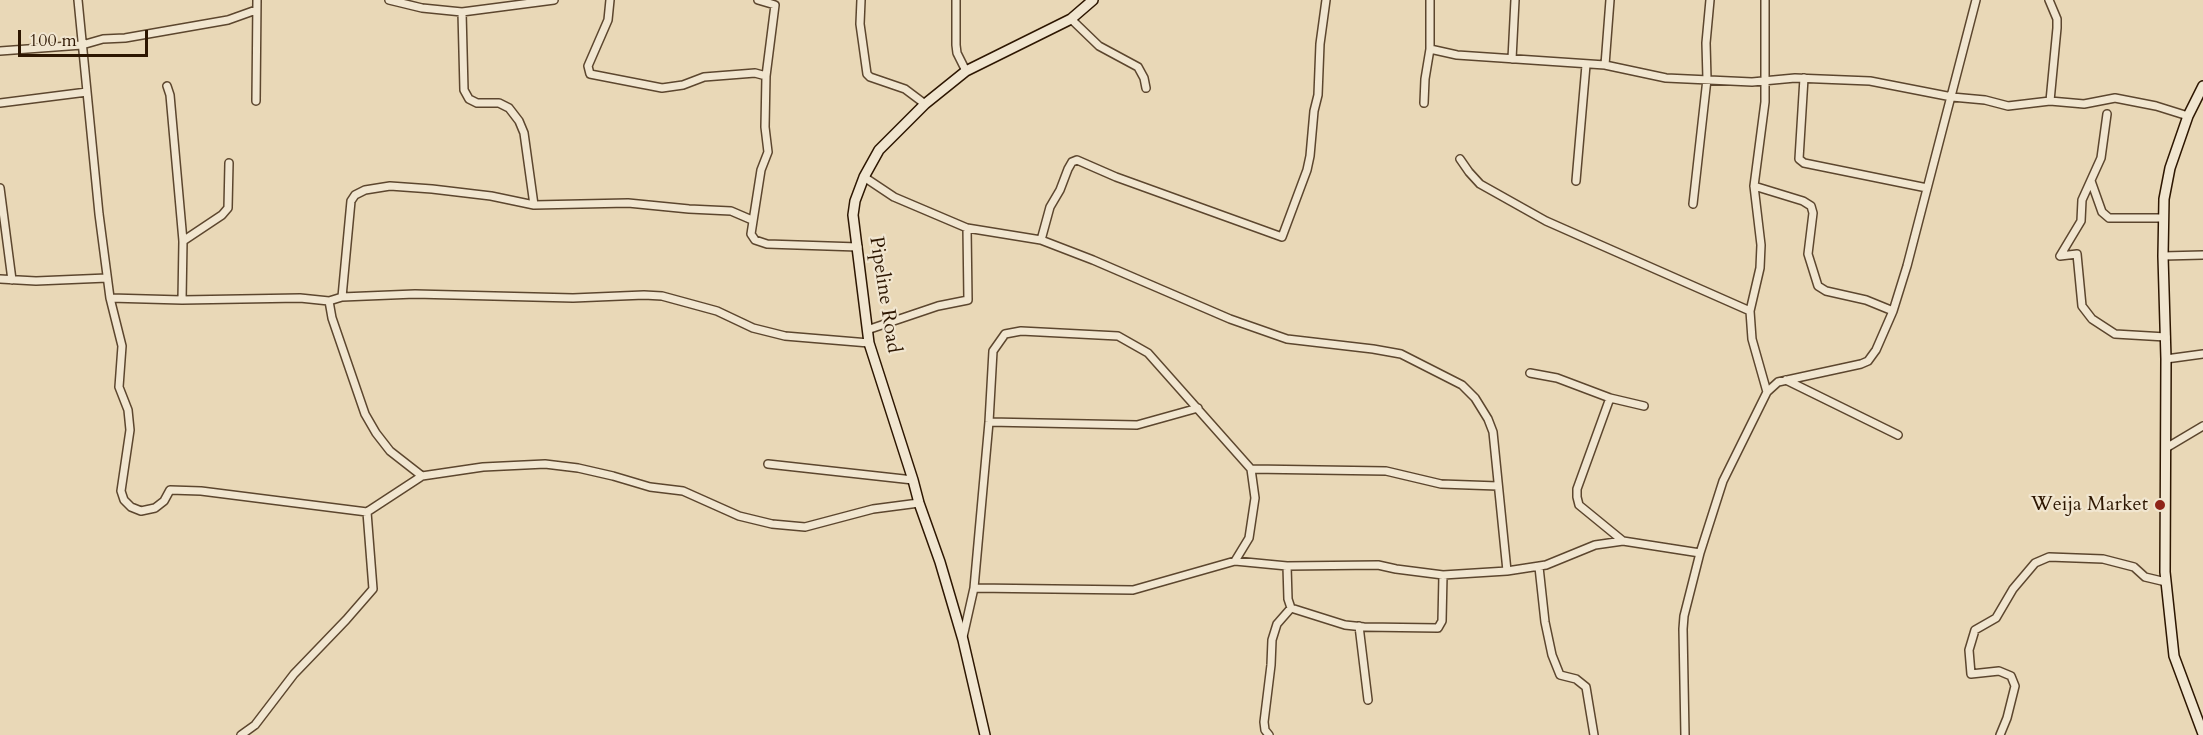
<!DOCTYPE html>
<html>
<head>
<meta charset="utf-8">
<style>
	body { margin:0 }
	#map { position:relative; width:2203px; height:735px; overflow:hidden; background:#e9d8b7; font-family:Cardo,serif }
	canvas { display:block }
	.scale { position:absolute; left:18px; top:30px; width:130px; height:27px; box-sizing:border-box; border:3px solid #2d1601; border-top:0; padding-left:8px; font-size:18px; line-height:21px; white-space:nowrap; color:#2d1601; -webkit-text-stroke:4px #f1e6d0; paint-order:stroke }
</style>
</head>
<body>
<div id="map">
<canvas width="2203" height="735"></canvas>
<div class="scale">100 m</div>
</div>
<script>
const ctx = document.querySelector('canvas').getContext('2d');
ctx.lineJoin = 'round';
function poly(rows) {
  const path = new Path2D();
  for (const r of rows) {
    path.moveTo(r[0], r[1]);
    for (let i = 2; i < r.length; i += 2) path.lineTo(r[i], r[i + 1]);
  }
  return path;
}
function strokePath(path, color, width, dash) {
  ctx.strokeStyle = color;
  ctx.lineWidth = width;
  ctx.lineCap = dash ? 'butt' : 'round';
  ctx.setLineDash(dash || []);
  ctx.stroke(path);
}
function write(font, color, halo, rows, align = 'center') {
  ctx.font = font + ' Cardo,serif';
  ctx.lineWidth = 4.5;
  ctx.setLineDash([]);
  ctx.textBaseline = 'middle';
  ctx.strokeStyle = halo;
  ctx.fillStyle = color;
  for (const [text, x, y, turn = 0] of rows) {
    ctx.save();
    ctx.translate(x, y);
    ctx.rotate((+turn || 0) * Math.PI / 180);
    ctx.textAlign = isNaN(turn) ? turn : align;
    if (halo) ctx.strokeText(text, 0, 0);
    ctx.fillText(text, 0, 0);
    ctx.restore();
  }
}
const street = poly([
	[78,0,99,214,110,298,122,346,119,387,128,410,130,430,121,491,124,500,131,507,141,511,155,508,164,501,170,490,201,491,367,512],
	[389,0,422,8,462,12,554,0],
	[610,0,608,20,588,66,590,74,662,88,683,85,704,77,755,73,766,76],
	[758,0,775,5,766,76,765,127,768,152,761,170,751,234,755,240,767,244,858,247],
	[861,0,860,24,867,74,870,77,905,89,925,104],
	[956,0,956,45,957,53,966,71],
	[1430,0,1430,49,1457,55,1605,65,1666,78,1752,82,1795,78,1870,81,1952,97,1985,100,2008,106,2050,101,2084,104,2115,98,2156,106,2188,116],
	[2049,0,2057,19,2057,28,2050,101],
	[462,12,464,90,469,99,477,103,499,103,509,108,519,121,524,133,534,205],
	[1071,19,1099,46,1138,67,1144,78,1146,88],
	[0,51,82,45,103,39,125,38,228,20,256,10],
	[1512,59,1515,0],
	[1605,65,1610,0],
	[1804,78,1799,159,1804,163,1927,188],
	[167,86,170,95,183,241,182,300],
	[256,101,257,0],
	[0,103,87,92],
	[1424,103,1425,79,1430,49],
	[2107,114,2101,158,2082,200,2081,221,2060,256,2077,254,2082,306,2092,319,2115,334,2166,337],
	[1460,159,1469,172,1480,184,1546,221,1750,311,1752,339,1767,392],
	[864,177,894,197,967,228,1041,240,1093,260,1230,319,1287,339,1373,349,1401,354,1462,385,1475,398,1488,419,1493,432,1507,571],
	[1576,181,1586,65],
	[2091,181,2102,212,2109,218,2163,218],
	[1754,186,1803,201,1811,206,1813,213,1808,254,1818,286,1826,291,1866,300,1893,311],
	[0,188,12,280],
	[1693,204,1707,79,1706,43,1710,0],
	[1041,240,1050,207,1060,190,1068,169,1072,162,1077,160,1116,177,1282,237,1307,170,1310,156,1314,111,1318,95,1320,44,1326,0],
	[183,241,222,215,228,208,229,163],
	[2163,256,2203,255],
	[0,279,36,281,107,278],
	[342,297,351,201,355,195,365,190,390,186,432,189,491,196,534,205,628,203,689,209,731,211,752,220],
	[110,298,182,300,300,298,329,301,342,297,415,294,573,298,644,295,662,296,717,311,753,328,785,336,869,343],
	[329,301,332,318,365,414,376,433,390,451,422,476],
	[1750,311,1760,268,1761,245,1754,186,1765,102,1765,0],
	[867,330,938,306,968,300,967,228],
	[2166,359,2203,354],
	[1530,373,1557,378,1610,398,1644,406],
	[1786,380,1898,435],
	[1610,398,1577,489,1577,497,1579,505,1623,541],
	[989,422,1137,425,1198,408],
	[2166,448,2203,426],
	[768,464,913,480],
	[1251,469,1386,471,1441,484,1498,486],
	[1287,566,1288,599,1291,608,1345,625,1364,627,1438,628,1442,621,1443,575],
	[1539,567,1545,622,1552,655,1560,675,1576,679,1586,687,1594,735],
	[974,588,1133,590,1235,561,1287,566,1378,565,1396,569,1443,575,1507,571,1546,565,1595,545,1623,541,1700,553],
	[1359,626,1368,700],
	[963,637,974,588,989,422,993,351,1005,334,1021,331,1118,336,1148,353,1251,469,1255,498,1249,538,1235,561],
	[241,735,255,725,294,674,346,620,373,589,367,512,422,476,483,467,545,464,578,468,613,476,650,487,683,491,739,516,772,524,805,527,873,509,919,503],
	[1269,735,1265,730,1264,722,1271,665,1272,640,1277,624,1291,608],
	[1685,735,1683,629,1684,616,1700,553,1723,481,1767,392,1778,382,1861,364,1868,361,1876,350,1893,311,1907,266,1976,0],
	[2000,735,2007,718,2015,686,2011,676,1999,671,1971,674,1969,650,1975,630,1996,618,2013,589,2035,563,2049,557,2103,559,2134,567,2145,577,2166,582]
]);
const secondary = poly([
	[2203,86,2188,116,2170,168,2164,199,2163,256,2166,359,2165,572,2174,656,2203,734],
	[985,735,963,640,940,562,919,503,913,480,869,343,853,215,855,201,864,177,879,150,925,104,966,71,1071,19,1093,0]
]);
strokePath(street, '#5c462e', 10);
strokePath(secondary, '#2d1601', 12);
strokePath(street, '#f1e6d0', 7);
strokePath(secondary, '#f1e6d0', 9);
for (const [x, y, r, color] of [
	[2160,505,6,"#8f2418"]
]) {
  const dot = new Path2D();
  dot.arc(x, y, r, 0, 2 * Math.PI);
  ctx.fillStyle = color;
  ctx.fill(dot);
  strokePath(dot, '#f1e6d0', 2);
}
write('20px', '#2d1601', '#f1e6d0', [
	["Pipeline Road",884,295,81]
]);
write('20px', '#2d1601', '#f1e6d0', [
	["Weija Market",2148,505]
], 'right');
</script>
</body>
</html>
